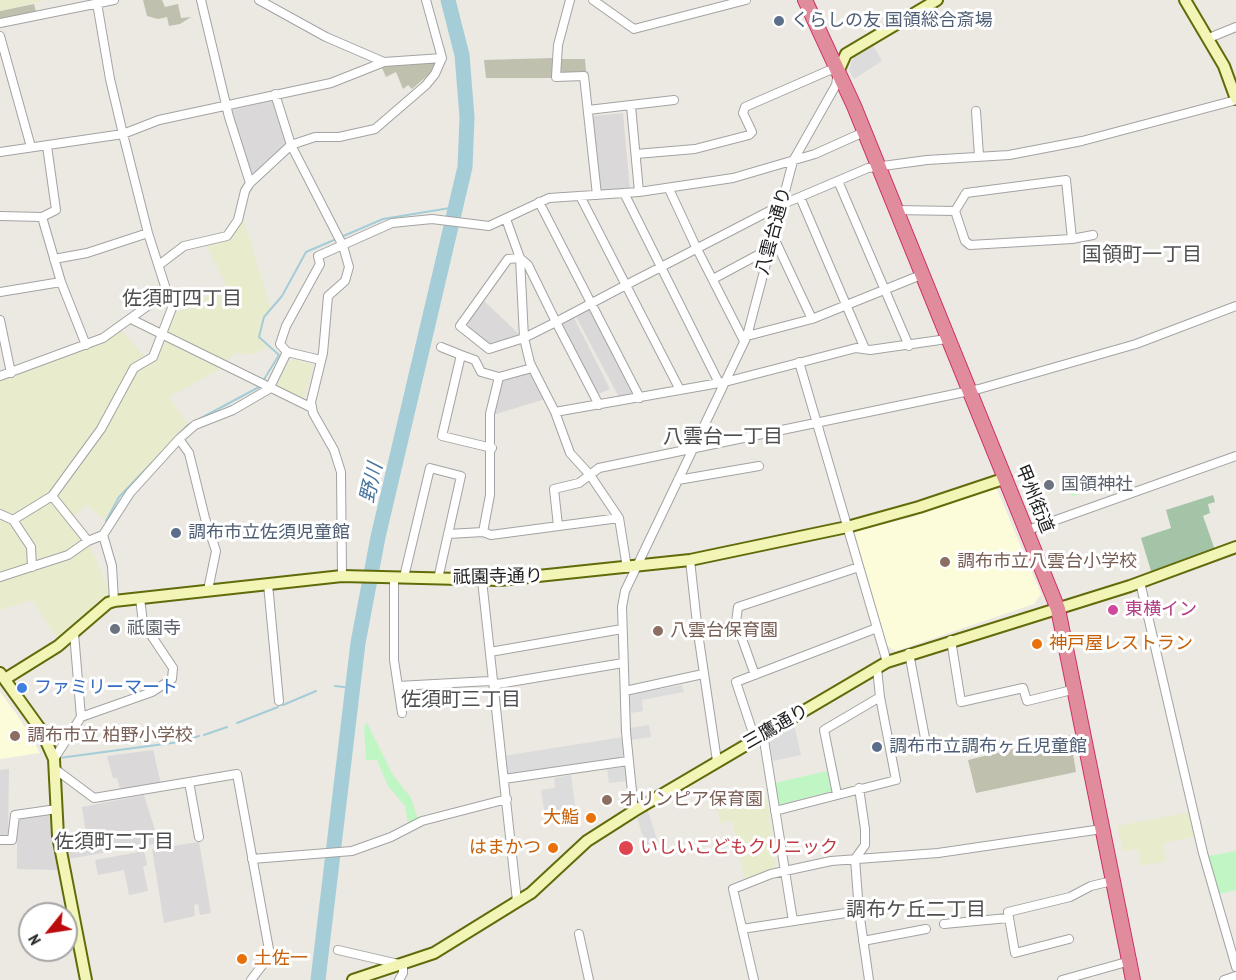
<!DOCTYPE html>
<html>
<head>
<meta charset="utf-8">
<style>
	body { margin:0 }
	#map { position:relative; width:1236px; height:980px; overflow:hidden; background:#ece9e2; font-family:"PT Sans Narrow",sans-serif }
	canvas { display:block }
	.north { position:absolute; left:18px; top:902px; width:60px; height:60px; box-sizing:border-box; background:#fff; border:2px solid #a4a4a4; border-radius:50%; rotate:240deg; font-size:16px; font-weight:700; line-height:24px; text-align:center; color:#1c1c1c }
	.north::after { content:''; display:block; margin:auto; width:21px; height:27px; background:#bc0b0d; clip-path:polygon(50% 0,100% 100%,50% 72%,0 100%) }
</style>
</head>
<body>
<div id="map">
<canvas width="1236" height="980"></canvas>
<div class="north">N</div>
</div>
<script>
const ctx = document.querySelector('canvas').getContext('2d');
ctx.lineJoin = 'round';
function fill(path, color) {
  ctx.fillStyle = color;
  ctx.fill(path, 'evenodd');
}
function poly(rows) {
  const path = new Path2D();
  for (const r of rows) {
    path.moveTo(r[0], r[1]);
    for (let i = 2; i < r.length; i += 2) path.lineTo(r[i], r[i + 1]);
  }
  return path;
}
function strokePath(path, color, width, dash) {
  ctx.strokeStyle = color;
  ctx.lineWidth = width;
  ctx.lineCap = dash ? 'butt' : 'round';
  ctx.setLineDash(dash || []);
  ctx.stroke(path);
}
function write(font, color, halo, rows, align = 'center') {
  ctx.font = font + ' "PT Sans Narrow","Noto Sans JP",sans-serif';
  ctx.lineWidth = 6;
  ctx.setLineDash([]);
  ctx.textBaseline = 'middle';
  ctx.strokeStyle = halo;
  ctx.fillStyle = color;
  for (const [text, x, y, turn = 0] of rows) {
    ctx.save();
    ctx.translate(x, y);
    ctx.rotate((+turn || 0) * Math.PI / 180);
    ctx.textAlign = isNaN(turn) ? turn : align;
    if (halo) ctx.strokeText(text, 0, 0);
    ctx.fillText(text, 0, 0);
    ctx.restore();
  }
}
fill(poly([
	[274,100,287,145,252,178,228,111],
	[623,113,630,190,600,191,593,116],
	[483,300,522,337,493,348,466,326],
	[590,307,636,396,620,399,575,315],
	[573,316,610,389,596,395,558,324],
	[532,372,545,399,493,415,503,380],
	[153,750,161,784,120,789,117,778,113,778,107,756],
	[9,769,8,837,0,837,0,770],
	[144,795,159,843,68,859,66,843,87,840,82,807],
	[53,811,58,870,17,869,17,816],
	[199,842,211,913,200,915,198,904,194,905,195,916,164,923,152,849],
	[144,851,147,865,143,867,148,891,129,895,124,870,98,875,95,860]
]), '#dad8d8');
fill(poly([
	[996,487,1041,594,1034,604,896,651,887,646,854,530,909,518],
	[0,692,20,719,40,753,0,759]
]), '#fdfcda');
fill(poly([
	[143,0,162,0,165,7,178,4,181,18,191,17,180,24,169,26,167,17,158,19,147,16],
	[34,4,36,12,0,19,0,11],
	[552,58,553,78,486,78,484,60],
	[561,59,585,59,586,71,563,73,561,71],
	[434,61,436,63,434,70,412,89,408,85,403,89,396,72,386,77,382,68,387,65],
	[1070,735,1076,772,976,793,968,760]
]), '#c0c0ae');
fill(poly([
	[0,0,47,0,0,11],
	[241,211,271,309,264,317,259,336,269,346,254,354,235,353,218,370,169,397,188,425,119,497,106,521,86,505,72,519,88,541,114,601,74,633,57,639,32,600,0,610,0,376,86,345,118,327,148,360,170,316,227,286,204,241,227,236],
	[290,359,313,364,303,402,274,389],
	[767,798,776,867,745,881,732,821,720,823,717,809],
	[1191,812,1196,836,1163,843,1166,861,1141,866,1138,849,1123,851,1117,826]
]), '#e9ebcd');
fill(poly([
	[1213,495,1215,502,1208,504,1210,513,1203,516,1215,550,1151,571,1141,538,1171,528,1166,510]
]), '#a4c4a8');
fill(poly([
	[1083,476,1087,492,1072,496,1068,480],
	[367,723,393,775,411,798,418,820,408,825,405,806,388,786,377,760,366,760,364,727],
	[827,771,832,791,778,805,775,783],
	[1236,851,1236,890,1219,894,1208,856]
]), '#bff6c3');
fill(poly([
	[873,45,882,61,854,79,849,70,854,55],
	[682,685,684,692,642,700,643,711,631,713,628,695],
	[649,725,651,737,631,740,629,728],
	[794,725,801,755,773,761,769,739],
	[623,737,627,758,507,778,503,756],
	[626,767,628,781,609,783,607,769],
	[571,775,577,822,559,825,556,808,544,810,541,790,555,788,554,778],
	[648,811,659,846,647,849,637,818]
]), '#dcdcdc');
strokePath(poly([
	[263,381,279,355,259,337,264,317,282,296,306,252,383,219,456,207],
	[179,434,188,425,261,386],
	[106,521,119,497,167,447],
	[335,686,352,688],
	[283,705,316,691],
	[237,723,278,707],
	[204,735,227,727],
	[59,758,179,742,199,736]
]), '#a4cdd8', 2);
strokePath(poly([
	[318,980,358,643,378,537,465,167,467,117,462,55,448,0]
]), '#a4cdd8', 15);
const street = poly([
	[201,0,229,117,250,183],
	[259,0,326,37,384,62],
	[570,0,558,45,556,77,584,76,597,195],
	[593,0,634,29,746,0],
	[0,23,114,0],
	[0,36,31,147],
	[1209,38,1236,27],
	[275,94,291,145,343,246,349,267,345,281,328,296,323,353,311,402,313,413,334,450,341,472,342,576],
	[631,106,639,192],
	[588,110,674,100],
	[976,111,979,156],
	[0,152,123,134,159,120,331,83,384,62,442,58],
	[838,181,909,346],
	[669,189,697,249,744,341],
	[624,193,719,383],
	[580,196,680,390],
	[800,197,865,349],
	[539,202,640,398],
	[895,210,955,211],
	[0,216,42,217,56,210,47,146],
	[42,217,61,282,86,345],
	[506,219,520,258,524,338,530,363,555,412,725,382,856,348,870,350,947,339],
	[773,236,812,319],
	[1072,239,970,245,965,241,955,211,966,193,1066,180,1072,239,1093,235],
	[54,259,87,253,148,233],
	[159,265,184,246,227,236,238,220,245,191,250,183,291,145,315,137,339,137,375,129,426,85,435,74,442,58,426,0],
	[713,279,769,249],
	[0,292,61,282],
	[131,319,312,408],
	[0,320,11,373],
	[747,336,812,319,921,275],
	[441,347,461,355,442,436,492,448],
	[461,355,475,360,481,372,499,377],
	[321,360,287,352,280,344,286,326,320,264,318,256,392,223,432,219,489,226,549,198,639,192,733,178,815,154,864,132],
	[799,362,887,662],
	[0,376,103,338,167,292],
	[599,405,556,322,528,265,520,258,508,259,460,326,489,349,524,338,556,322,626,285,661,267,781,205,868,168,927,160,1009,155,1082,141,1236,100],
	[555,412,570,453,590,475,619,518,627,568],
	[179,439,189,453,205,518,216,551,208,590],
	[678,480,759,466],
	[52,496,101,429,134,368,153,357,172,308,148,233,123,134,110,79,97,3],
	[0,514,13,520,52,496,88,541],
	[13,520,31,547,32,567],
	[558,526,554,489,579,483,599,468,979,389,1136,344,1236,306],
	[1028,530,1236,456],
	[483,532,490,495,490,414,499,377,532,368],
	[448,534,483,532,491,535,619,518],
	[103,535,112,566,114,601],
	[690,560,698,633,705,634,731,626,736,622],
	[0,577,68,555,88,541,103,535,130,493,179,439,195,425,233,410,269,389,287,352],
	[394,577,394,660,402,713],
	[404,577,430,468,461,476,438,579],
	[482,580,517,901],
	[1140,582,1203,853,1236,967],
	[268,584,279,701],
	[698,633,717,761],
	[951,640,961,702,1023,688,1027,701,1076,689],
	[490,652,622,629],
	[909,653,925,738],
	[877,668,880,697],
	[755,675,736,622,738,607,859,567],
	[398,686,490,681,498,684,623,663],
	[625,691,703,674],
	[81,717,152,692,172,679,173,668,143,623,140,598],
	[763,734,793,921],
	[755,739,736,682,877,628],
	[54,759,81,717,74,633],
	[55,769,94,798,237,774,270,955,251,980],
	[504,779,628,761],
	[189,782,199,837],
	[634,811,626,732,622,607,625,591,747,336,793,161,836,85,838,72,830,70,745,107,743,113,752,132,749,135,695,149,636,154],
	[775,811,896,780,880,697,824,730,837,794],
	[0,840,12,840,15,815,57,809],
	[252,859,352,851,391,837,422,821,507,799],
	[859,911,855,859,865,845,865,829,859,788],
	[944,924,1008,918],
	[742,929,859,911,869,980],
	[579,934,589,980],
	[1069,939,1015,953,1008,912,1070,897,1091,886,1112,881],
	[863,941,926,929],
	[338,950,403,965,403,973,399,980],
	[754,980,733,889,771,874,831,861,938,853,1102,829],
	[1062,980,1130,961],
	[1224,980,1236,976]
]);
const secondary = poly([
	[1185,0,1224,66,1236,99],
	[838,72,846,54,937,0],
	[0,673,41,730,54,759,58,836,86,980],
	[5,679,58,646,108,603,114,601,342,576,500,580,690,560,847,527,919,507,1006,478],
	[353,980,434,953,531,893,587,841,634,811,887,662,1130,586,1236,547]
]);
const highway = poly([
	[805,0,854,106,1058,609,1133,980]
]);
strokePath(street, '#a3a3a3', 10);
strokePath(secondary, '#616b0a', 14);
strokePath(highway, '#cc2d65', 16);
strokePath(street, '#fff', 8);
strokePath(secondary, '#f3f5b7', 10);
strokePath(highway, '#e18c9d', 14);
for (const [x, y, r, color] of [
	[779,21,6,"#5c6f8a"],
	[1049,485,6,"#6b7280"],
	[176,533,6,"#5c6f8a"],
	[945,562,6,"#8d6e63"],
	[1113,610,6,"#d1479c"],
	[115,629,6,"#6b7280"],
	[658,631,6,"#8d6e63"],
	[1037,644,6,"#e8710a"],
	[22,688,6,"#3f7fe0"],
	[15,736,6,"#8d6e63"],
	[877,747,6,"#5c6f8a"],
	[607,800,6,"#8d6e63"],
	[591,818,6,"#e8710a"],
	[553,848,6,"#e8710a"],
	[626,848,8,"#e0444e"],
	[242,959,6,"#e8710a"]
]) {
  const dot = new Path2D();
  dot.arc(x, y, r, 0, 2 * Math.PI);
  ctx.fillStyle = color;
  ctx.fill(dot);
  strokePath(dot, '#fff', 2);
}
write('18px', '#4e5e75', '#fff', [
	["くらしの友 国領総合斎場",791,21],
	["調布市立佐須児童館",188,533],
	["調布市立調布ヶ丘児童館",889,747]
], 'left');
write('18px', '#1c1c1c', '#fff', [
	["八雲台通り",774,231,-75],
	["甲州街道",1034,499,68],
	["祇園寺通り",498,577,-1],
	["三鷹通り",776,727,-30]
]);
write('18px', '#5b616d', '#fff', [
	["国領神社",1061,485],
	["祇園寺",127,629]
], 'left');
write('18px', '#785e54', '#fff', [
	["調布市立八雲台小学校",957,562],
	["八雲台保育園",670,631],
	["調布市立 柏野小学校",27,736],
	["オリンピア保育園",619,800]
], 'left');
write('18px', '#b23c85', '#fff', [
	["東横イン",1125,610]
], 'left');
write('18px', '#c56008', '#fff', [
	["神戸屋レストラン",1049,644],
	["大鮨",579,818,"right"],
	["はまかつ",541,848,"right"],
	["土佐一",254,959]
], 'left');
write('18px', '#366cbe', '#fff', [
	["ファミリーマート",34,688]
], 'left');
write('18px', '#be3a42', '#fff', [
	["いしいこどもクリニック",640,848]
], 'left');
write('20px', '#4f4f4f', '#fff', [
	["国領町一丁目",1142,255],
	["佐須町四丁目",182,299],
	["八雲台一丁目",723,437],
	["佐須町三丁目",461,700],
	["佐須町二丁目",114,842],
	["調布ケ丘二丁目",916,910]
]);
write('italic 20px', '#4b769e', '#fff', [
	["野川",372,483,-77]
]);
</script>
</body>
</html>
